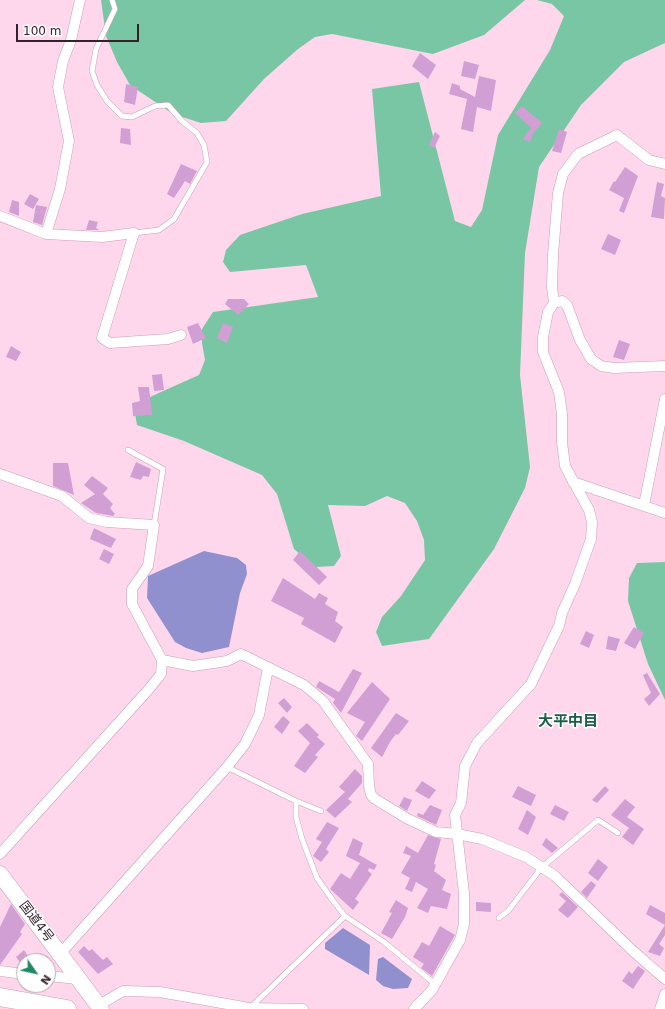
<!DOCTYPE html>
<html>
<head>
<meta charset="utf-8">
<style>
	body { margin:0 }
	#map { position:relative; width:665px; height:1009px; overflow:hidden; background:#fed7ec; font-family:"DejaVu Sans",sans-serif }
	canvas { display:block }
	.north { position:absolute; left:16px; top:953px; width:40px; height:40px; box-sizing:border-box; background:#fff; border:1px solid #ada7ab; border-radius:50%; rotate:124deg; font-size:11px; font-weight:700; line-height:16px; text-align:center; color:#33222c }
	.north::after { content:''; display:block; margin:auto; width:14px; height:18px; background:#208864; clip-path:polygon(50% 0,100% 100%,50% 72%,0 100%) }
	.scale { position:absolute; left:16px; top:24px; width:123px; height:18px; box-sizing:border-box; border:2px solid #33222c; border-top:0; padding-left:5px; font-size:12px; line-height:14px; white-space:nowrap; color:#33222c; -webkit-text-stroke:3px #fff; paint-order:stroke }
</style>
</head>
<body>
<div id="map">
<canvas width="665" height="1009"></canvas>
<div class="north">N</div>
<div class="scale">100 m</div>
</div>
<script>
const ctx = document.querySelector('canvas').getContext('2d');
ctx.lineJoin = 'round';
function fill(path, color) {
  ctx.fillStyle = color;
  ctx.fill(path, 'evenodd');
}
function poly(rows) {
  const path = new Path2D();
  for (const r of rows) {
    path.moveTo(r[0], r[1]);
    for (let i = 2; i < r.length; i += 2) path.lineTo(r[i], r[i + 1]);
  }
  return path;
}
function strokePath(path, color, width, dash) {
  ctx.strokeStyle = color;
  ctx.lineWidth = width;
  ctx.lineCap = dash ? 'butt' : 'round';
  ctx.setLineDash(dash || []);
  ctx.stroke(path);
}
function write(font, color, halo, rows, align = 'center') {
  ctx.font = font + ' "DejaVu Sans","Noto Sans JP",sans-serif';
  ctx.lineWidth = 3;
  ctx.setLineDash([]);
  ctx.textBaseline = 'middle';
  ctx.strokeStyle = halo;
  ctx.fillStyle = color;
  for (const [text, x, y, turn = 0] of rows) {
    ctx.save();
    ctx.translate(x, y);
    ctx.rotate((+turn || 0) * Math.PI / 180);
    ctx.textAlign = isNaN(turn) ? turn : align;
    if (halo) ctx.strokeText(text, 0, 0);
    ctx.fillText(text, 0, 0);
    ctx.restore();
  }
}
fill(poly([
	[101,0,525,0,484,35,433,54,332,34,315,37,298,49,264,79,226,121,201,123,173,114,130,85,117,62,106,36],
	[537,0,665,0,665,43,624,62,581,105,539,167,525,253,520,375,530,467,525,488,494,549,429,639,382,646,376,632,382,617,401,596,425,560,424,540,417,521,405,503,387,496,365,506,328,505,341,556,334,566,315,567,294,549,277,494,262,475,184,441,137,425,134,408,152,396,199,375,205,360,202,343,202,329,213,312,318,297,306,265,230,272,223,262,226,250,240,235,302,214,381,196,372,89,419,82,455,221,471,227,482,210,498,135,550,50,564,16,552,4],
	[665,562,665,700,648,664,628,601,629,578,637,563]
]), '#79c6a4');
fill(poly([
	[204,551,237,558,246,565,247,574,240,593,229,647,202,653,186,648,175,642,147,598,148,576],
	[343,928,370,945,369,975,325,949,325,943],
	[383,957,412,979,408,988,393,989,383,986,376,980,378,959]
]), '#9190cf');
fill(poly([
	[420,53,436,65,428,79,412,66],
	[464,61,479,65,475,79,461,76],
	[479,76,496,80,491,111,477,107,473,132,461,129,467,99,449,94,452,83,460,86,460,89,475,97],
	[126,84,138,87,135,105,124,102],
	[522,106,542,123,533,134,530,142,523,139,531,128,515,113],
	[121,128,130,129,131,145,120,143],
	[559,129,567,132,561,153,552,151],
	[435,132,440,136,434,148,429,145],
	[181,164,197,171,190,184,185,181,174,198,167,194],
	[625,167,638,176,624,213,619,211,624,198,609,190,614,181,615,182],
	[657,182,664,184,661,196,665,198,664,219,651,217],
	[30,194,39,199,33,209,24,204],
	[12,200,19,202,19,216,9,212],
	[36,205,47,207,42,225,33,222],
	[89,220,98,222,96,228,99,230,86,230],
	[608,234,621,240,615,255,601,249],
	[228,299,244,299,249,304,238,315,225,304],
	[198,323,206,338,193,344,187,327],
	[223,323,233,327,227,343,217,338],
	[619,340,630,344,624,360,613,357],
	[11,346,21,352,16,361,6,357],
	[162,374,164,390,154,391,152,375],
	[138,387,149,387,152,415,133,416,132,403,140,401],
	[136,462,151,469,149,477,143,476,141,480,130,477],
	[53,463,68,463,74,495,53,486],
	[92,476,108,488,103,494,113,504,110,508,115,514,113,516,96,513,81,503,95,494,84,485],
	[94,528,116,539,111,548,90,539],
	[104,549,114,554,109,564,99,559],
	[300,551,327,577,319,585,293,560],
	[283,578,315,599,319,593,328,598,325,604,338,612,335,621,343,627,335,643,301,624,304,618,271,601],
	[634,627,644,633,635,649,624,643],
	[586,631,594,635,589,648,580,644],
	[608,636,620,639,616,651,606,649],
	[353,669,362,673,341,713,333,703,335,699,316,687,319,681,339,692],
	[647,673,660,694,649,706,644,699,651,693,643,675],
	[372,682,390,699,362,741,356,736,365,722,347,713],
	[284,698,292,707,287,713,278,703],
	[396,713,409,721,398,735,396,734,390,742,382,757,371,748],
	[283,716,290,722,282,734,274,727],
	[307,723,319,735,317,737,325,744,315,755,318,757,305,773,294,766,310,743,298,731],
	[355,769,362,776,362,783,348,799,352,802,335,818,326,810,345,792,339,787],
	[422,781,436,790,429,799,415,791],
	[518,786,536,795,531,806,512,797],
	[605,786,609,790,597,803,592,800],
	[404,797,412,800,407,811,399,806],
	[625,799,635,807,627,817,644,829,633,845,622,837,629,828,611,815],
	[430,805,442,810,436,825,417,816,418,813,423,815],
	[555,805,569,812,564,821,550,814],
	[527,810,536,817,528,835,518,829],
	[327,822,339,828,326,849,329,852,321,862,313,856,322,842,316,839],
	[428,835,441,839,434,864,436,865,434,871,446,880,442,890,451,894,447,909,431,906,428,913,417,908,428,889,416,882,412,892,405,889,410,878,401,873,411,856,403,853,406,846,418,853],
	[353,838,363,843,359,855,377,865,374,870,369,868,368,871,372,874,355,899,359,902,353,910,330,889,341,873,350,879,360,863,346,856],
	[546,838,558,848,552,853,542,845],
	[598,859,608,867,598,881,588,873],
	[591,881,596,885,587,898,581,892],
	[562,892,578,907,568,918,558,910,566,901,559,895],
	[396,900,408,908,405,917,392,939,381,933,392,913,389,912],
	[476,902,491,903,491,912,476,911],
	[11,904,25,924,20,932,22,934,0,965,0,927],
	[650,905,665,913,665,935,659,944,664,948,660,956,648,952,665,925,646,914],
	[440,926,455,935,432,976,421,968,424,964,413,957,422,942,429,946],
	[84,946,89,951,92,949,103,960,107,957,113,964,98,974,78,952],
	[24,950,30,959,24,961,22,965,16,957],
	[638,966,645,971,633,989,622,981,629,971,632,974]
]), '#d19fd4');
const service = poly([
	[112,0,115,9,96,49,92,71,97,85,107,101,122,116,132,117,155,106,168,105,182,121,197,133,204,145,207,162,174,219,159,230,134,233],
	[128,450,163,469,154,525],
	[227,767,296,801,296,817,302,839,317,878,334,902,345,916,384,942,435,984],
	[296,801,321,811],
	[499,918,508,911,542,867,598,820,618,833],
	[251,1007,345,916]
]);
const minor = poly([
	[0,216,46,234,60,189,69,141,58,87,63,61,71,40,80,0],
	[46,234,102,237,134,233,102,338,110,343,168,339,181,335],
	[554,303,562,301,567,305,580,340,591,359,601,366,614,368,665,366],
	[0,474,62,496,89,518,107,522,154,525,148,566,132,589,132,604,162,660,161,674,149,689,0,854],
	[573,482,665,513],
	[644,505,665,399],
	[162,660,193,666,227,661,241,654,304,685,323,701,368,764,369,786,371,795,375,799,408,819,436,832,457,834,482,839,526,857,555,876,633,951,665,979],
	[60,954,227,767,245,744,259,715,268,668],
	[0,971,24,974],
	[48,976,78,979],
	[99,1005,123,991,160,992,249,1008,303,1009],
	[414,1009,432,990,460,940,464,924,464,893,455,815,461,803,465,766,477,743,531,684,559,626,562,613,575,584,591,539,592,522,589,510,565,466,562,442,562,414,559,392,543,352,543,337,548,312,554,303,552,287,553,255,558,193,563,174,578,154,617,135,649,160,665,164],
	[660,1009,665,994]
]);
const trunk = poly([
	[0,874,101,1009]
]);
const motorway = poly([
	[0,997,67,1009]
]);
strokePath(service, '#cc9eb7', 6);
strokePath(minor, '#cc9eb7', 11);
strokePath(trunk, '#cc9eb7', 17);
strokePath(motorway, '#cc9eb7', 19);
strokePath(service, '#fff', 5);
strokePath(minor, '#fff', 10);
strokePath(trunk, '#fff', 16);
strokePath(motorway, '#fff', 18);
write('13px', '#33222c', '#fff', [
	["国道4号",36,922,53]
]);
write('bold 15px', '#1a5f46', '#fff', [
	["大平中目",568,722]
]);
</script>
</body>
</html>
